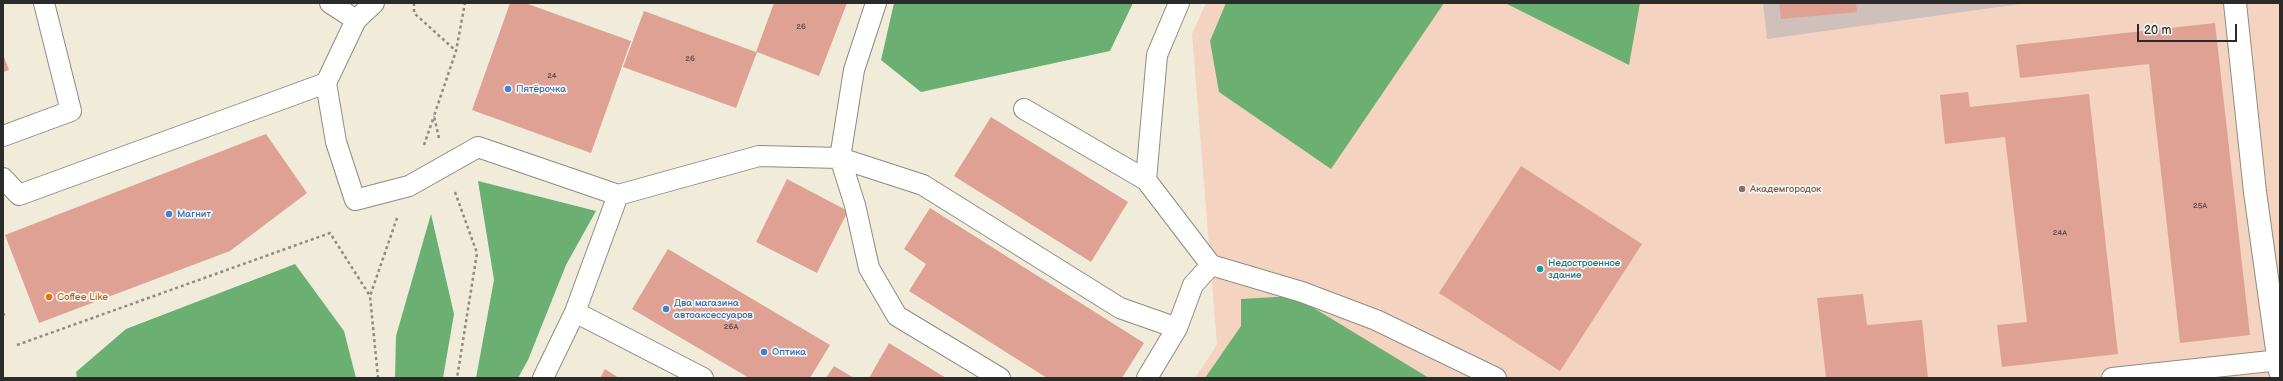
<!DOCTYPE html>
<html>
<head>
<meta charset="utf-8">
<style>
	body { margin:0 }
	#map { position:relative; width:2283px; height:381px; overflow:hidden; background:#f1ecda; font-family:"Balsamiq Sans",sans-serif }
	canvas { display:block }
	.frame { position:absolute; inset:0; border:4px solid #2b2b2b; pointer-events:none }
	.scale { position:absolute; left:2137px; top:24px; width:100px; height:18px; box-sizing:border-box; border:2px solid #2b2b2b; border-top:0; padding-left:5px; font-size:12px; line-height:14px; white-space:nowrap; color:#2b2b2b; -webkit-text-stroke:3px #f6f6f2; paint-order:stroke }
</style>
</head>
<body>
<div id="map">
<canvas width="2283" height="381"></canvas>
<div class="frame"></div>
<div class="scale">20 m</div>
</div>
<script>
const ctx = document.querySelector('canvas').getContext('2d');
ctx.lineJoin = 'round';
function fill(path, color) {
  ctx.fillStyle = color;
  ctx.fill(path, 'evenodd');
}
function poly(rows) {
  const path = new Path2D();
  for (const r of rows) {
    path.moveTo(r[0], r[1]);
    for (let i = 2; i < r.length; i += 2) path.lineTo(r[i], r[i + 1]);
  }
  return path;
}
function strokePath(path, color, width, dash) {
  ctx.strokeStyle = color;
  ctx.lineWidth = width;
  ctx.lineCap = dash ? 'butt' : 'round';
  ctx.setLineDash(dash || []);
  ctx.stroke(path);
}
function write(font, color, halo, rows, align = 'center') {
  ctx.font = font + ' "Balsamiq Sans",sans-serif';
  ctx.lineWidth = 3.5;
  ctx.setLineDash([]);
  ctx.textBaseline = 'middle';
  ctx.strokeStyle = halo;
  ctx.fillStyle = color;
  for (const [text, x, y, turn = 0] of rows) {
    ctx.save();
    ctx.translate(x, y);
    ctx.rotate((+turn || 0) * Math.PI / 180);
    ctx.textAlign = isNaN(turn) ? turn : align;
    if (halo) ctx.strokeText(text, 0, 0);
    ctx.fillText(text, 0, 0);
    ctx.restore();
  }
}
fill(poly([
	[1206,3,2280,3,2280,378,1195,378,1217,345,1192,34]
]), '#f4d3c0');
fill(poly([
	[1763,3,2028,3,1767,39]
]), '#d0c0bc');
fill(poly([
	[894,3,1133,3,1110,51,921,92,881,60],
	[1226,3,1444,3,1331,169,1219,92,1210,41],
	[1505,3,1640,3,1629,65],
	[478,181,596,211,566,265,528,360,518,378,476,378,494,280],
	[431,214,454,314,443,378,395,378,396,336],
	[295,264,344,331,356,378,77,378,76,372,126,329],
	[1294,296,1429,378,1205,378,1241,326,1241,299]
]), '#6caf72');
fill(poly([
	[510,3,525,3,631,41,591,153,472,110],
	[774,3,847,3,819,76,757,52,736,108,623,67,644,11,756,52],
	[1779,3,1856,3,1857,12,1781,19],
	[2215,23,2250,335,2180,343,2149,64,2020,78,2016,45],
	[3,54,9,70,3,72],
	[1968,92,1970,107,2089,94,2118,354,2002,367,1997,325,2027,322,2005,137,1945,144,1940,95],
	[991,117,1128,202,1091,262,954,176],
	[266,134,307,193,230,251,39,323,5,235],
	[1521,166,1642,244,1560,371,1439,293],
	[787,179,848,211,817,273,756,242],
	[930,208,1144,343,1122,378,1047,378,909,291,926,264,904,249],
	[668,249,830,345,810,378,749,378,632,309],
	[1863,294,1867,325,1922,320,1928,378,1826,378,1817,298],
	[889,343,946,378,869,378],
	[834,366,854,378,826,378],
	[605,369,619,378,600,378]
]), '#dfa193');
const lane = poly([
	[330,3,356,20,374,3],
	[1179,3,1157,55,1146,180,1211,265,1302,292,1376,320,1496,378],
	[326,83,356,20],
	[1024,109,1146,180],
	[3,136,71,111,44,3],
	[3,178,19,195,326,83,336,142,355,200,409,186,478,147,618,195,575,312,543,378],
	[618,195,759,156,840,158,854,70,876,3],
	[575,312,703,378],
	[1000,378,897,316,869,268,855,205,840,158,923,185,1120,308,1177,328],
	[1147,378,1177,328,1193,285,1211,265],
	[2112,378,2280,360]
]);
const street = poly([
	[2235,3,2255,192,2280,371]
]);
strokePath(lane, '#8e8c82', 22);
strokePath(street, '#8e8c82', 24);
strokePath(poly([
	[414,3,414,13,456,51],
	[439,138,434,116,456,51,465,3],
	[424,145,434,116],
	[455,192,477,253,457,378],
	[3,315,5,314],
	[17,345,330,233,370,296],
	[378,378,370,296,397,218]
]), '#8e8c82', 2.5, [3, 3]);
strokePath(lane, '#fff', 20);
strokePath(street, '#fff', 22);
for (const [x, y, r, color] of [
	[508,89,4,"#3f7fe0"],
	[1742,189,4,"#8d6e63"],
	[169,214,4,"#3f7fe0"],
	[1540,269,4,"#0f9aa8"],
	[49,297,4,"#e8710a"],
	[666,309,4,"#3f7fe0"],
	[764,352,4,"#3f7fe0"]
]) {
  const dot = new Path2D();
  dot.arc(x, y, r, 0, 2 * Math.PI);
  ctx.fillStyle = color;
  ctx.fill(dot);
  strokePath(dot, '#f6f6f2', 1.5);
}
write('8px', '#584845', null, [
	["26",801,27],
	["26",690,59],
	["24",552,76],
	["25А",2200,206],
	["24А",2060,233],
	["26А",731,327]
]);
write('10px', '#366cbe', '#f6f6f2', [
	["Пятёрочка",516,89],
	["Магнит",177,214],
	["Два магазина",674,303],
	["автоаксессуаров",674,315],
	["Оптика",772,352]
], 'left');
write('10px', '#785e54', '#f6f6f2', [
	["Академгородок",1750,189]
], 'left');
write('10px', '#0d838f', '#f6f6f2', [
	["Недостроенное",1548,263],
	["здание",1548,275]
], 'left');
write('10px', '#c56008', '#f6f6f2', [
	["Coffee Like",57,297]
], 'left');
</script>
</body>
</html>
